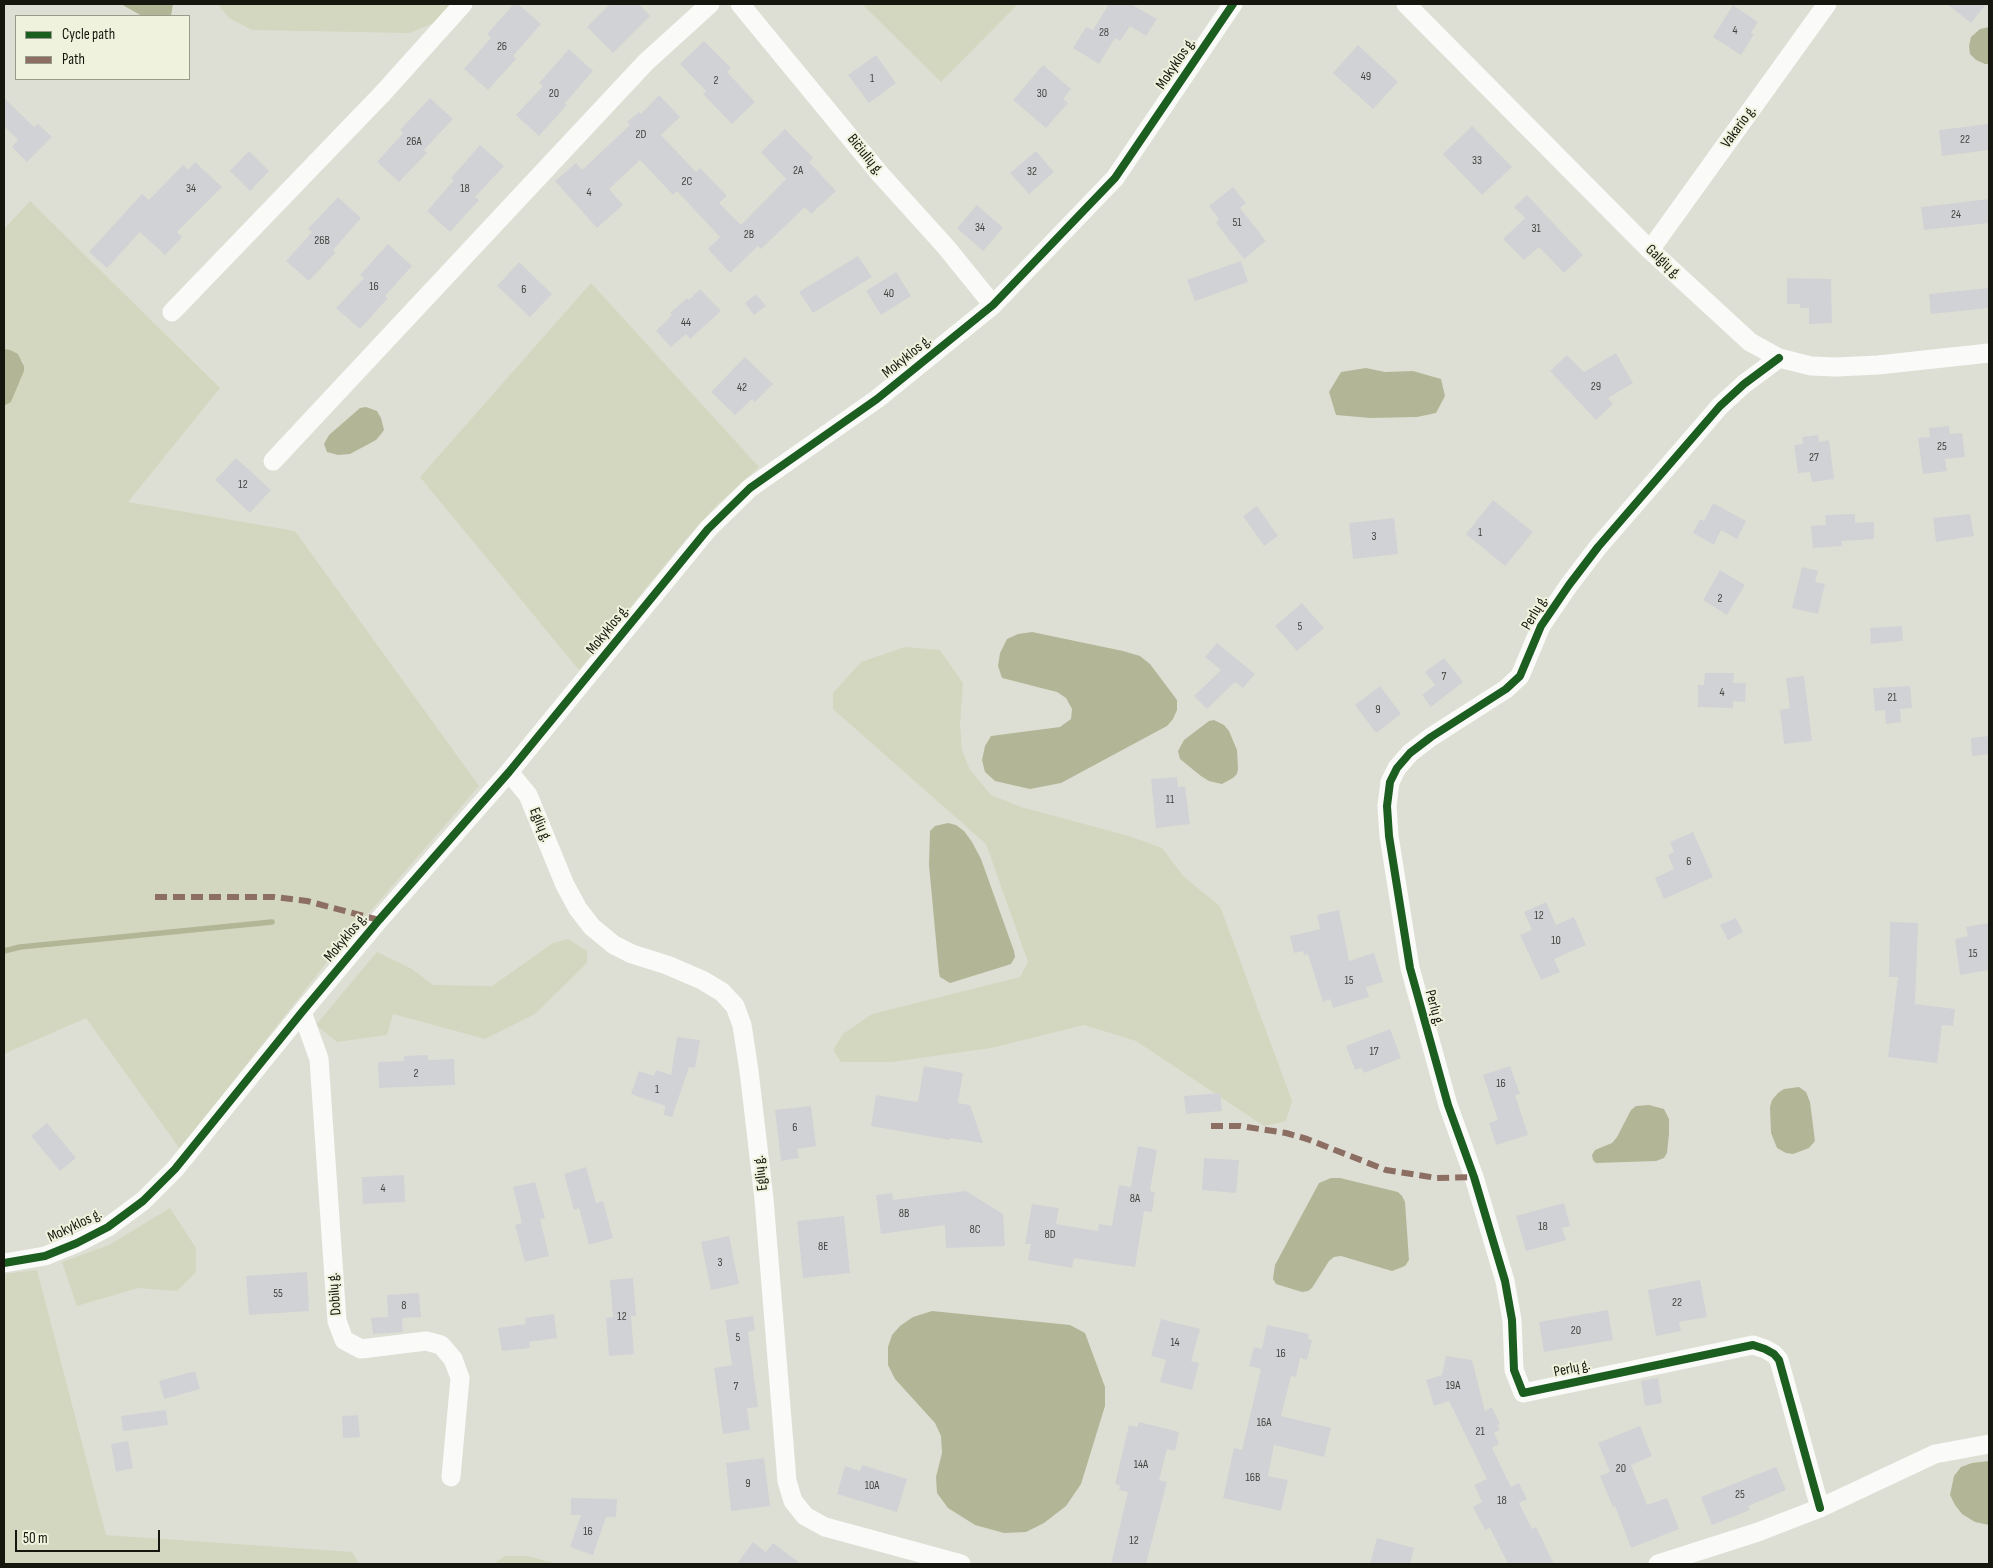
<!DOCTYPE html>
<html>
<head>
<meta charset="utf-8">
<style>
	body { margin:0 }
	#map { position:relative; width:1993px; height:1568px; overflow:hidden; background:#dedfd4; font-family:"Sofia Sans Condensed",sans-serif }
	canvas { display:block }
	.frame { position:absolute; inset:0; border:5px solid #15160e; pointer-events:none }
	.legend { position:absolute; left:15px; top:15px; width:175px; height:65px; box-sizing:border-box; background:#eff2dc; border:1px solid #989a8a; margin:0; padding:6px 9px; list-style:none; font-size:15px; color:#15160e }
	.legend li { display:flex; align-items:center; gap:10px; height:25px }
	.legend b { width:25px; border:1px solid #989a8a }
	.scale { position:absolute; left:15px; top:1530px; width:145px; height:22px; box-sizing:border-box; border:2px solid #15160e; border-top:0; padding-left:6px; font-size:15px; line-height:18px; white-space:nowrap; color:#15160e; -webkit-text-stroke:4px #eff2dc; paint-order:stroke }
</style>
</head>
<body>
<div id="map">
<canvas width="1993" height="1568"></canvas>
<div class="frame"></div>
<ul class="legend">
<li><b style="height:6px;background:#1b5e20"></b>Cycle path</li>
<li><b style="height:6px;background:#8d6e63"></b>Path</li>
</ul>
<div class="scale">50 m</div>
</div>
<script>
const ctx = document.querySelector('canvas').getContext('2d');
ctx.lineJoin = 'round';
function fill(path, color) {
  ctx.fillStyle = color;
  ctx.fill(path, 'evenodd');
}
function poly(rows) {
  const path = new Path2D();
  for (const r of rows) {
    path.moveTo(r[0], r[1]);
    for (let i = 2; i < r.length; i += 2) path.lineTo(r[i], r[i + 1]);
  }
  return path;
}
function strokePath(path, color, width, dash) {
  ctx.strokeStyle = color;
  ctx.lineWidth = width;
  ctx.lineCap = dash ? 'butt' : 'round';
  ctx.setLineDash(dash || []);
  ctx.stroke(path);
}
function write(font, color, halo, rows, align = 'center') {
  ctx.font = font + ' "Sofia Sans Condensed",sans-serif';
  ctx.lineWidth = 4;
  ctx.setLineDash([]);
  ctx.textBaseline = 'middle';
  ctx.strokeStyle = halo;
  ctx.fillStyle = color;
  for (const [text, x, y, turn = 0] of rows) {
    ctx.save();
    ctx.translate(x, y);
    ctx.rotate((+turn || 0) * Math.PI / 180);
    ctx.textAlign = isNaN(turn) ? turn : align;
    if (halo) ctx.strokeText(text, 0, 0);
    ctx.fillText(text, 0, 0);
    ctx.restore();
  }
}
fill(poly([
	[218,4,454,4,439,21,409,33,252,30,229,18],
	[862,4,1018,4,941,82],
	[30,201,220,388,128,502,295,531,479,786,334,953,180,1149,86,1018,4,1054,4,406,11,402,24,371,24,366,23,361,4,349,4,229],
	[591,283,759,467,717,505,687,538,579,670,420,477],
	[905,647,940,650,963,683,960,724,962,750,970,770,991,795,1021,807,1129,836,1162,848,1184,877,1220,906,1292,1101,1286,1121,1264,1126,1136,1041,1084,1025,991,1048,891,1062,841,1062,833,1050,843,1034,872,1014,1020,977,1028,962,986,844,833,709,833,693,861,662],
	[568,939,587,951,587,963,535,1014,485,1039,393,1014,387,1035,337,1042,316,1025,377,952,412,969,433,985,492,986,553,943],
	[170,1208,196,1248,196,1272,177,1291,138,1288,77,1306,62,1262,109,1245],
	[37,1270,106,1535,352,1552,360,1564,4,1564,4,1274],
	[505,1556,528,1556,557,1564,493,1564]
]), '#d4d7bf');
fill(poly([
	[121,4,173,4,171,16,142,16],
	[1989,27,1989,64,1985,64,1976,60,1970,54,1969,46,1971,37,1980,29],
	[4,349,10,350,18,354,24,366,24,371,11,402,4,406],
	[1366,368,1385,372,1413,371,1441,379,1445,396,1436,413,1417,417,1370,418,1336,415,1329,392,1341,372],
	[366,407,377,411,381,418,384,430,381,434,376,440,350,454,338,455,327,452,324,444,329,435,360,408],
	[1032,632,1123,651,1140,656,1150,664,1177,700,1177,710,1173,719,1167,726,1061,783,1030,789,995,781,985,772,982,760,985,746,991,736,1060,727,1071,719,1072,709,1066,698,1057,692,1002,678,998,666,1000,653,1007,639,1018,634],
	[1214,720,1224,725,1229,731,1237,750,1238,769,1237,774,1233,778,1222,784,1209,781,1201,776,1180,759,1178,751,1184,740,1209,721],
	[948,823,956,825,964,831,972,842,981,859,1014,951,1015,957,1011,964,1005,966,950,983,940,977,939,973,929,865,930,831,935,826],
	[1799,1087,1806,1092,1810,1102,1815,1141,1809,1148,1793,1154,1786,1153,1777,1148,1771,1133,1770,1107,1772,1100,1778,1093,1784,1089],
	[1649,1105,1664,1109,1669,1119,1669,1134,1667,1153,1664,1158,1656,1161,1596,1163,1593,1160,1592,1155,1595,1150,1612,1143,1617,1137,1631,1110,1636,1106],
	[1331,1178,1340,1178,1398,1192,1402,1196,1405,1202,1409,1260,1405,1266,1392,1271,1341,1256,1334,1257,1329,1261,1312,1288,1308,1291,1302,1292,1276,1284,1273,1279,1275,1265,1319,1183],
	[932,1311,1070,1325,1085,1333,1105,1387,1105,1406,1081,1484,1066,1506,1044,1523,1026,1532,1004,1533,975,1525,948,1508,937,1493,936,1477,942,1453,941,1436,935,1423,895,1379,888,1365,888,1347,892,1335,900,1326,913,1317],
	[1989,1461,1989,1525,1975,1522,1962,1514,1955,1505,1950,1495,1954,1476,1961,1467,1972,1463]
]), '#b3b696');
strokePath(poly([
	[4,951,20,947,272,922]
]), '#b3b696', 5.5);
fill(poly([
	[514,4,518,4,541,24,513,56,516,59,488,90,464,69,491,38,487,34],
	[610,4,639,4,650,16,613,53,587,27],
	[1109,4,1131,4,1157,19,1146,36,1130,26,1120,41,1115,38,1099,64,1073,48,1086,27,1093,30],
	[1947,4,1986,4,1971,23],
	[1733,5,1758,22,1751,33,1754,34,1741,55,1713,37],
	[704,41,731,68,727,72,755,102,732,124,703,94,706,91,680,64],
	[1358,45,1398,82,1373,109,1333,73],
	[569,49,593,71,565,103,567,105,539,136,516,115,543,86,539,83],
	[876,55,896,83,869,103,848,75],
	[1043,65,1071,89,1063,99,1068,103,1046,128,1013,100],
	[659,95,680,117,661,135,696,172,700,168,727,196,719,203,741,225,786,179,761,152,785,129,813,158,809,162,836,191,811,214,805,207,761,249,758,246,730,273,708,249,720,237,677,191,673,195,640,160,609,189,623,205,597,228,555,181,576,163,582,170,630,125,627,122,639,112,641,114],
	[4,98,34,127,38,124,52,137,27,162,12,147,18,140,4,126],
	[430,98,453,119,424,150,427,153,399,182,377,162,403,133,400,130],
	[1989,124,1989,150,1942,156,1939,130],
	[1472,126,1512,167,1482,195,1443,154],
	[480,145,504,166,475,197,479,200,450,232,427,211,454,180,451,178],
	[249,151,269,171,250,191,230,171],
	[1036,151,1054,172,1029,194,1010,173],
	[195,162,222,187,177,232,182,237,165,255,140,232,107,268,89,252,142,194,149,200,183,165,188,170],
	[1233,187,1246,203,1240,208,1266,241,1244,259,1216,223,1219,219,1209,206],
	[1527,195,1583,255,1564,273,1539,247,1524,260,1503,239,1525,218,1514,207],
	[338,197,361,218,333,250,336,252,309,281,286,261,312,232,308,229],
	[1989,199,1989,223,1924,230,1921,207],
	[977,205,1003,228,983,251,957,228],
	[388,244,412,266,385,296,388,298,360,329,336,308,364,278,360,275],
	[858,256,872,277,813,313,799,292],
	[1241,261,1248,282,1195,301,1187,280],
	[519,262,552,294,530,317,497,286],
	[896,272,911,296,881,315,866,291],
	[1787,278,1831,279,1832,323,1809,324,1809,308,1800,308,1800,304,1787,304],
	[1989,288,1989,308,1931,314,1929,294],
	[700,289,721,311,690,339,686,334,671,347,656,331,672,315,670,313,687,298,689,300],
	[756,294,766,306,754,315,745,303],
	[1616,353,1633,383,1608,398,1613,404,1596,420,1550,371,1567,355,1584,372],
	[745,357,773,384,755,402,752,399,735,415,711,392],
	[1949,426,1950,434,1962,433,1965,457,1945,459,1947,471,1923,474,1918,438,1930,437,1929,428],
	[1818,435,1819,442,1829,440,1834,479,1812,482,1810,472,1798,473,1794,445,1803,444,1802,437],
	[236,458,271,490,250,513,215,480],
	[1493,500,1533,532,1505,566,1466,534],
	[1713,503,1746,521,1737,539,1721,530,1714,545,1693,533,1700,519,1704,521],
	[1257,506,1278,536,1264,546,1243,516],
	[1855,514,1855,523,1874,522,1874,539,1842,541,1842,546,1813,548,1811,526,1826,525,1825,515],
	[1970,514,1974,536,1936,542,1933,518],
	[1394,518,1398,554,1353,559,1349,523],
	[1802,567,1818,571,1815,582,1825,584,1818,614,1792,608],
	[1720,570,1745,585,1727,615,1703,600],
	[1302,603,1324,628,1297,651,1275,626],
	[1902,626,1903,641,1871,644,1870,628],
	[1217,643,1255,674,1243,688,1235,682,1207,709,1194,696,1221,670,1205,657],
	[1444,658,1463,682,1431,707,1422,695,1435,685,1425,672],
	[1705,673,1734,673,1733,683,1746,683,1745,702,1733,701,1733,708,1698,707,1698,685,1704,685],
	[1804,676,1812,741,1784,744,1780,710,1790,708,1786,678],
	[1380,686,1401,714,1376,733,1355,705],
	[1910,686,1912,708,1900,709,1901,722,1886,724,1885,710,1875,711,1873,688],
	[1989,736,1989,754,1972,756,1971,738],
	[1177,777,1178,787,1185,786,1190,824,1156,828,1151,779],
	[1693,832,1713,877,1664,899,1655,878,1674,869,1668,855,1674,852,1670,842],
	[1546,902,1556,925,1574,917,1586,945,1554,959,1560,972,1541,980,1520,935,1532,930,1524,912],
	[1339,910,1349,961,1374,953,1383,982,1366,987,1369,997,1333,1008,1330,999,1323,1002,1308,954,1304,955,1303,951,1294,953,1290,936,1320,929,1317,915],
	[1736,918,1743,932,1728,940,1720,925],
	[1890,922,1918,923,1915,1004,1955,1009,1953,1026,1942,1025,1937,1063,1888,1057,1898,977,1889,977],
	[1989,923,1989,970,1960,975,1955,939,1968,936,1966,927],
	[1390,1029,1401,1058,1364,1073,1361,1068,1355,1070,1346,1046],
	[677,1037,700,1040,695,1068,689,1067,672,1117,664,1115,665,1106,631,1094,639,1071,654,1076,656,1070,671,1075],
	[428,1055,428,1060,454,1059,455,1085,379,1088,378,1062,404,1061,404,1056],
	[924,1066,963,1073,958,1103,970,1105,983,1143,950,1138,950,1140,871,1126,876,1095,918,1102],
	[1510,1066,1520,1094,1515,1095,1528,1135,1496,1145,1489,1123,1498,1120,1483,1075],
	[1220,1093,1222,1111,1186,1114,1184,1096],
	[811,1106,816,1146,797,1149,799,1158,781,1161,775,1110],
	[47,1123,76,1158,60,1171,31,1136],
	[1138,1146,1157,1150,1150,1191,1155,1192,1152,1212,1144,1211,1135,1267,1074,1258,1072,1268,1028,1260,1031,1244,1025,1244,1032,1204,1059,1208,1056,1224,1098,1231,1099,1224,1112,1226,1119,1185,1131,1187],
	[1204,1158,1239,1160,1236,1193,1202,1190],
	[586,1167,596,1203,603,1201,613,1238,589,1245,579,1208,574,1210,564,1174],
	[404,1175,405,1202,363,1204,362,1177],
	[535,1182,545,1218,540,1219,549,1256,525,1262,515,1225,522,1223,513,1187],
	[966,1191,1003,1214,1005,1246,946,1248,945,1225,881,1234,876,1195,892,1193,893,1200],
	[1564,1203,1570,1226,1562,1228,1566,1240,1526,1251,1516,1216],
	[844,1216,850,1273,803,1278,797,1221],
	[729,1236,739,1284,711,1290,701,1242],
	[307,1272,309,1311,249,1315,246,1276],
	[633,1278,636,1316,631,1316,634,1354,609,1356,606,1318,613,1317,610,1280],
	[1700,1280,1707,1317,1679,1322,1681,1331,1656,1336,1648,1290],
	[419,1293,421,1317,402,1318,403,1332,373,1334,371,1318,388,1317,387,1295],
	[1608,1310,1613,1340,1544,1352,1539,1322],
	[554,1314,557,1338,529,1342,530,1348,502,1351,498,1328,526,1324,525,1318],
	[753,1316,755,1330,748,1332,758,1407,747,1408,750,1430,723,1434,714,1368,732,1365,725,1320],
	[1161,1319,1200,1329,1191,1361,1199,1363,1192,1390,1160,1382,1166,1360,1151,1356],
	[1267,1325,1309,1334,1308,1339,1312,1340,1307,1360,1300,1358,1296,1377,1291,1376,1281,1416,1331,1428,1324,1457,1274,1445,1268,1476,1288,1480,1281,1511,1223,1498,1234,1448,1242,1450,1261,1369,1249,1366,1254,1347,1262,1349],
	[1446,1356,1472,1360,1485,1411,1492,1407,1500,1424,1497,1425,1500,1430,1494,1433,1499,1444,1492,1448,1511,1487,1519,1483,1527,1499,1519,1503,1532,1529,1536,1527,1554,1564,1508,1564,1490,1528,1485,1530,1473,1507,1482,1502,1474,1485,1487,1479,1449,1401,1434,1406,1426,1380,1442,1375],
	[195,1371,200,1389,164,1399,159,1381],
	[1658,1378,1662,1403,1645,1406,1641,1381],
	[166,1410,168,1425,123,1431,121,1416],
	[358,1415,360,1437,343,1438,342,1416],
	[1139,1422,1179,1432,1175,1451,1167,1449,1159,1480,1167,1482,1146,1564,1111,1564,1128,1492,1119,1490,1120,1486,1115,1484,1129,1425,1137,1427],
	[1640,1426,1652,1456,1631,1465,1647,1505,1667,1498,1679,1529,1631,1548,1615,1506,1613,1507,1600,1476,1610,1472,1598,1443],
	[128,1441,133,1468,116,1472,111,1444],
	[764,1458,770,1506,731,1511,726,1463],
	[862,1465,907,1479,897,1512,837,1494,845,1466,860,1471],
	[1776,1467,1786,1490,1748,1506,1750,1510,1712,1525,1701,1497],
	[571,1498,617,1499,616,1517,606,1517,593,1555,570,1547,581,1515,571,1515],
	[1377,1538,1414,1548,1410,1564,1370,1564],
	[753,1542,766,1552,773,1543,801,1564,737,1564]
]), '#d1d2d5');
strokePath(poly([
	[740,4,880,174,946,247,993,305],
	[1406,4,1650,250,1750,342,1779,358,1811,366,1836,367,1878,365,1989,353],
	[1650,250,1827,4],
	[172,312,383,93,463,4],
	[1779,358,1744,384,1720,406,1598,547,1569,585,1541,626,1520,676,1506,689,1431,737,1410,753,1397,768,1390,782,1387,806,1389,836,1410,968,1448,1105,1474,1177,1505,1281,1512,1320,1514,1370,1523,1393,1753,1345,1765,1349,1774,1354,1779,1360,1820,1508],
	[273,461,646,62,710,4],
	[509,772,528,795,565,885,578,909,592,927,614,945,632,954,667,965,702,980,722,992,735,1006,742,1025,749,1071,764,1199,787,1481,793,1501,805,1516,825,1527,961,1564],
	[302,1012,319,1059,337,1321,344,1340,361,1349,426,1341,441,1345,453,1359,460,1378,451,1477],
	[4,1263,45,1256,77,1243,108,1227,143,1201,175,1169,302,1012,379,920,509,772,708,529,750,488,877,399,993,305,1115,178,1233,4],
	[1658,1564,1758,1532,1820,1508,1935,1454,1989,1444]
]), '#fafaf9', 19);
strokePath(poly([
	[155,897,274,897,307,901,379,920],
	[1211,1126,1240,1126,1286,1133,1307,1139,1386,1170,1437,1178,1474,1177]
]), '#8d6e63', 6, [12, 6]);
strokePath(poly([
	[1779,358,1744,384,1720,406,1598,547,1569,585,1541,626,1520,676,1506,689,1431,737,1410,753,1397,768,1390,782,1387,806,1389,836,1410,968,1448,1105,1474,1177,1505,1281,1512,1320,1514,1370,1523,1393,1753,1345,1765,1349,1774,1354,1779,1360,1820,1508],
	[4,1263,45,1256,77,1243,108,1227,143,1201,175,1169,302,1012,379,920,509,772,708,529,750,488,877,399,993,305,1115,178,1233,4]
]), '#1b5e20', 8);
write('12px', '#444540', null, [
	["4",1735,31],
	["28",1104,33],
	["26",502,47],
	["49",1366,77],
	["1",872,79],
	["2",716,81],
	["20",554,94],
	["30",1042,94],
	["2D",641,135],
	["22",1965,140],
	["26A",414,142],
	["33",1477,161],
	["2A",798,171],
	["32",1032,172],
	["2C",687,182],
	["34",191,189],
	["18",465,189],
	["4",589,193],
	["24",1956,215],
	["51",1237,223],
	["34",980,228],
	["31",1536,229],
	["2B",749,235],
	["26B",322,241],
	["16",374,287],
	["6",524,290],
	["40",889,294],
	["44",686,323],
	["29",1596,387],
	["42",742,388],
	["25",1942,447],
	["27",1814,458],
	["12",243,485],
	["1",1480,533],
	["3",1374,537],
	["2",1720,599],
	["5",1300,627],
	["7",1444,677],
	["4",1722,693],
	["21",1892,698],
	["9",1378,710],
	["11",1170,800],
	["6",1689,862],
	["12",1539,916],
	["10",1556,941],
	["15",1973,954],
	["15",1349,981],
	["17",1374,1052],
	["2",416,1074],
	["16",1501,1084],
	["1",657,1090],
	["6",795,1128],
	["4",383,1189],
	["8A",1135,1199],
	["8B",904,1214],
	["18",1543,1227],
	["8C",975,1230],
	["8D",1050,1235],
	["8E",823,1247],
	["3",720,1263],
	["55",278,1294],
	["22",1677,1303],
	["8",404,1306],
	["12",622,1317],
	["20",1576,1331],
	["5",738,1338],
	["14",1175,1343],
	["16",1281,1354],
	["19A",1453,1386],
	["7",736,1387],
	["16A",1264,1423],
	["21",1480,1432],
	["14A",1141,1465],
	["20",1621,1469],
	["16B",1253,1478],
	["9",748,1484],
	["10A",872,1486],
	["25",1740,1495],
	["18",1502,1501],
	["16",588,1532],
	["12",1134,1541]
]);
write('15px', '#15160e', '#eff2dc', [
	["Mokyklos g.",1176,64,-56],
	["Vakario g.",1739,127,-54],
	["Bičiulių g.",865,155,51],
	["Galgių g.",1663,262,43],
	["Mokyklos g.",907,357,-39],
	["Perlų g.",1535,613,-60],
	["Mokyklos g.",608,630,-51],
	["Eglių g.",540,825,68],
	["Mokyklos g.",346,938,-50],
	["Perlų g.",1434,1008,75],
	["Eglių g.",761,1173,-97],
	["Mokyklos g.",75,1226,-26],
	["Dobilų g.",335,1294,-95],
	["Perlų g.",1572,1369,-12]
]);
</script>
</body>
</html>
